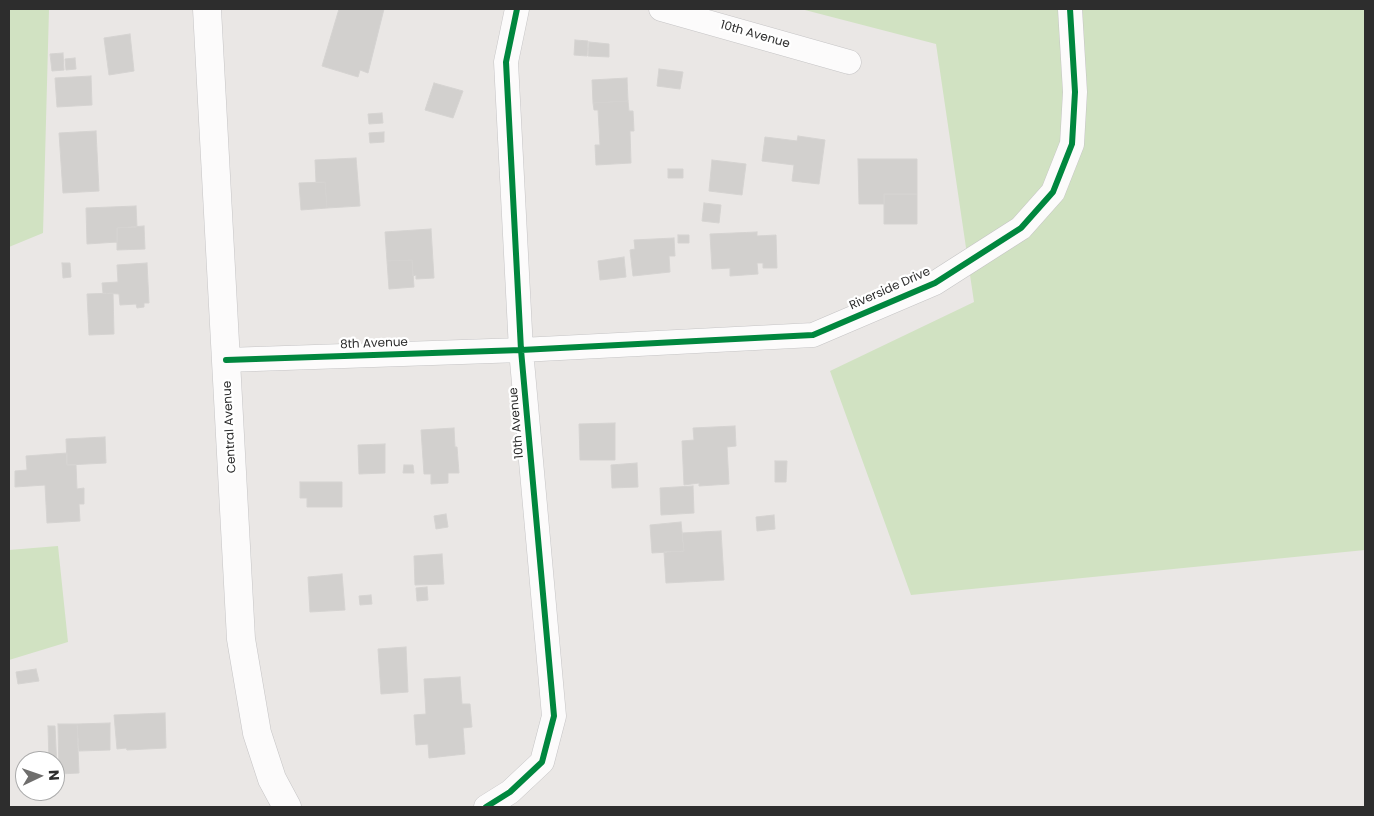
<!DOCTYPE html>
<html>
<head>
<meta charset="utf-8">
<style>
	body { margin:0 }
	#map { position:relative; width:1374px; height:816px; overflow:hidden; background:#eae7e5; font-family:Poppins,sans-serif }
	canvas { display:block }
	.frame { position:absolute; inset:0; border:10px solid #2d2d2d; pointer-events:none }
	.north { position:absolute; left:15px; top:751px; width:50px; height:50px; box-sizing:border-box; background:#fff; border:1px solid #ababab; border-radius:50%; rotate:87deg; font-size:14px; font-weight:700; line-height:20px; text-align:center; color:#2d2d2d }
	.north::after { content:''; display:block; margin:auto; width:18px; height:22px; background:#6f6e6d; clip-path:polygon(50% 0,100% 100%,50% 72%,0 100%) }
</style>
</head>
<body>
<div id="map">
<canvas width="1374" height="816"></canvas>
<div class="frame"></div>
<div class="north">N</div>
</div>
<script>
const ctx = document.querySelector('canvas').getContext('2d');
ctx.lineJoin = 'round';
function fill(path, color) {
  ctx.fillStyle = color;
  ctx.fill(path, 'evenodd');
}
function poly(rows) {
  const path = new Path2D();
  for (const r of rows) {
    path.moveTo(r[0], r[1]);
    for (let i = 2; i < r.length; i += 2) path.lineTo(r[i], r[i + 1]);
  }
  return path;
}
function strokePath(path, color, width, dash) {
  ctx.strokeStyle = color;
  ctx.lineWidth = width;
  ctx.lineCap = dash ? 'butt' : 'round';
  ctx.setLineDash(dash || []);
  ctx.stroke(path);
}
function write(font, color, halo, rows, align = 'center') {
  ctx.font = font + ' Poppins,sans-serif';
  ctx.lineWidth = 4.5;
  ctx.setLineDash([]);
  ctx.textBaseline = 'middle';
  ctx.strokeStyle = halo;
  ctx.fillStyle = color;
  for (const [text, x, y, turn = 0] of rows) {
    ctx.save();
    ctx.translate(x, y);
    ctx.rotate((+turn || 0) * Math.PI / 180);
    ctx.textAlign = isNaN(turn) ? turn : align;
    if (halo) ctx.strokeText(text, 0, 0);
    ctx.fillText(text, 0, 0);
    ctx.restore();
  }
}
fill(poly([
	[9,9,49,9,43,233,9,247],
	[801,9,1365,9,1365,550,911,595,830,371,974,302,936,44],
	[58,546,68,642,9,660,9,550]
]), '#d1e2c2');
const building = poly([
	[339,9,384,9,368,73,360,70,358,77,322,66,339,9],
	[130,34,134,71,109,75,104,38,130,34],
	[575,40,588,41,587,56,574,55,575,40],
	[589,42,609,44,609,57,588,56,589,42],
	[63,53,64,70,52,71,50,54,63,53],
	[75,58,76,69,66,70,65,59,75,58],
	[659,69,683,72,680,89,657,86,659,69],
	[91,76,92,105,57,107,55,78,91,76],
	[627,78,628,101,593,103,592,80,627,78],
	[434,83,463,91,453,118,425,110,434,83],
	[628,101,629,111,633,111,634,131,630,131,631,163,596,165,595,145,600,145,598,110,594,110,593,103,628,101],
	[382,113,383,123,369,124,368,114,382,113],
	[96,131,99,191,63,193,59,133,96,131],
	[384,132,384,142,370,143,369,133,384,132],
	[798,136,825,140,819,184,792,181,794,165,762,161,765,137,797,141,798,136],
	[356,158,360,206,327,208,325,182,316,182,315,160,356,158],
	[858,159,917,159,917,194,884,194,884,204,859,204,858,159],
	[712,160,746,164,742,195,709,191,712,160],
	[668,169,683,169,683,178,668,178,668,169],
	[325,182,327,208,301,210,299,183,325,182],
	[884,194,917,194,917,224,884,224,884,194],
	[704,203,721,205,719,223,702,221,704,203],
	[136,206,137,227,117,228,117,242,87,244,86,208,136,206],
	[144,226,145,249,117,250,117,228,144,226],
	[431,229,434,278,416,279,416,275,413,276,412,260,387,261,385,232,431,229],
	[757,232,757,236,776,235,777,268,763,268,763,263,757,263,758,274,730,276,730,268,712,269,710,234,757,232],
	[678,235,689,235,689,243,678,243,678,235],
	[674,238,675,256,669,256,670,272,633,276,630,250,635,249,634,240,674,238],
	[624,257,626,277,600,280,598,261,624,257],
	[412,260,414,287,389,289,387,261,412,260],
	[62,263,70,263,71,277,63,278,62,263],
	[147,263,149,303,144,303,144,307,137,308,136,304,120,305,119,294,103,293,102,283,118,282,117,265,147,263],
	[113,293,114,334,89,335,87,294,113,293],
	[615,423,615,460,580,460,579,424,615,423],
	[735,426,736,446,727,447,729,484,699,486,699,483,684,485,682,441,694,440,693,428,735,426],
	[454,428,455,447,457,447,459,473,448,473,448,483,431,484,431,474,424,474,421,430,454,428],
	[105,437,106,463,67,465,66,439,105,437],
	[385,444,385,473,359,474,358,445,385,444],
	[67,453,67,465,76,465,77,489,84,488,84,504,79,504,80,521,47,523,45,485,15,487,15,471,27,470,26,456,67,453],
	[775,461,787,461,786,482,775,482,775,461],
	[637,463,638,487,612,488,611,465,637,463],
	[404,465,413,465,414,473,403,473,404,465],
	[300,482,342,482,342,507,307,507,307,498,300,498,300,482],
	[693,486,694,513,661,515,660,488,693,486],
	[446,514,448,527,436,529,434,516,446,514],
	[774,515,775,529,757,531,756,517,774,515],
	[681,522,684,551,652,553,650,525,681,522],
	[721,531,724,580,666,583,664,552,684,551,682,533,721,531],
	[442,554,444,584,415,585,414,556,442,554],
	[342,574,345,610,310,612,308,577,342,574],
	[427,587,428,600,417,601,416,588,427,587],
	[371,595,372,604,360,605,359,596,371,595],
	[406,647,408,692,381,694,378,649,406,647],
	[36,669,39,681,18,684,16,672,36,669],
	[460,677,462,704,470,704,472,727,463,728,465,754,429,758,428,744,416,745,414,715,426,714,424,679,460,677],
	[165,713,166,748,127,750,126,748,117,749,114,715,165,713],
	[110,723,110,750,79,751,77,724,110,723],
	[58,724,77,724,79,773,59,774,58,724],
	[48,726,55,726,57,770,55,770,55,761,49,761,48,726]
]);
fill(building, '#d2d0ce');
strokePath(building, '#d5d3d1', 1);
const street = poly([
	[661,9,849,62],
	[226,360,521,350,813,335,935,283,1021,228,1053,192,1072,144,1075,92,1070,9],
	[486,807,510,792,542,762,554,716,521,350,506,62,517,9]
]);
const secondary = poly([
	[207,9,241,639,257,733,272,779,287,807]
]);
strokePath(street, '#c5c4c5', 25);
strokePath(secondary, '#c5c4c5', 29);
strokePath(street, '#fcfbfb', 24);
strokePath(secondary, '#fcfbfb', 28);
strokePath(poly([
	[226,360,521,350,813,335,935,283,1021,228,1053,192,1072,144,1075,92,1070,9],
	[486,807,510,792,542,762,554,716,521,350,506,62,517,9]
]), '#00873e', 6);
write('12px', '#2d2d2d', '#fff', [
	["10th Avenue",755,35,16],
	["Riverside Drive",890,289,-24],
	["8th Avenue",374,344,-2],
	["10th Avenue",517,423,-95],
	["Central Avenue",230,427,-93]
]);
</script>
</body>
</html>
